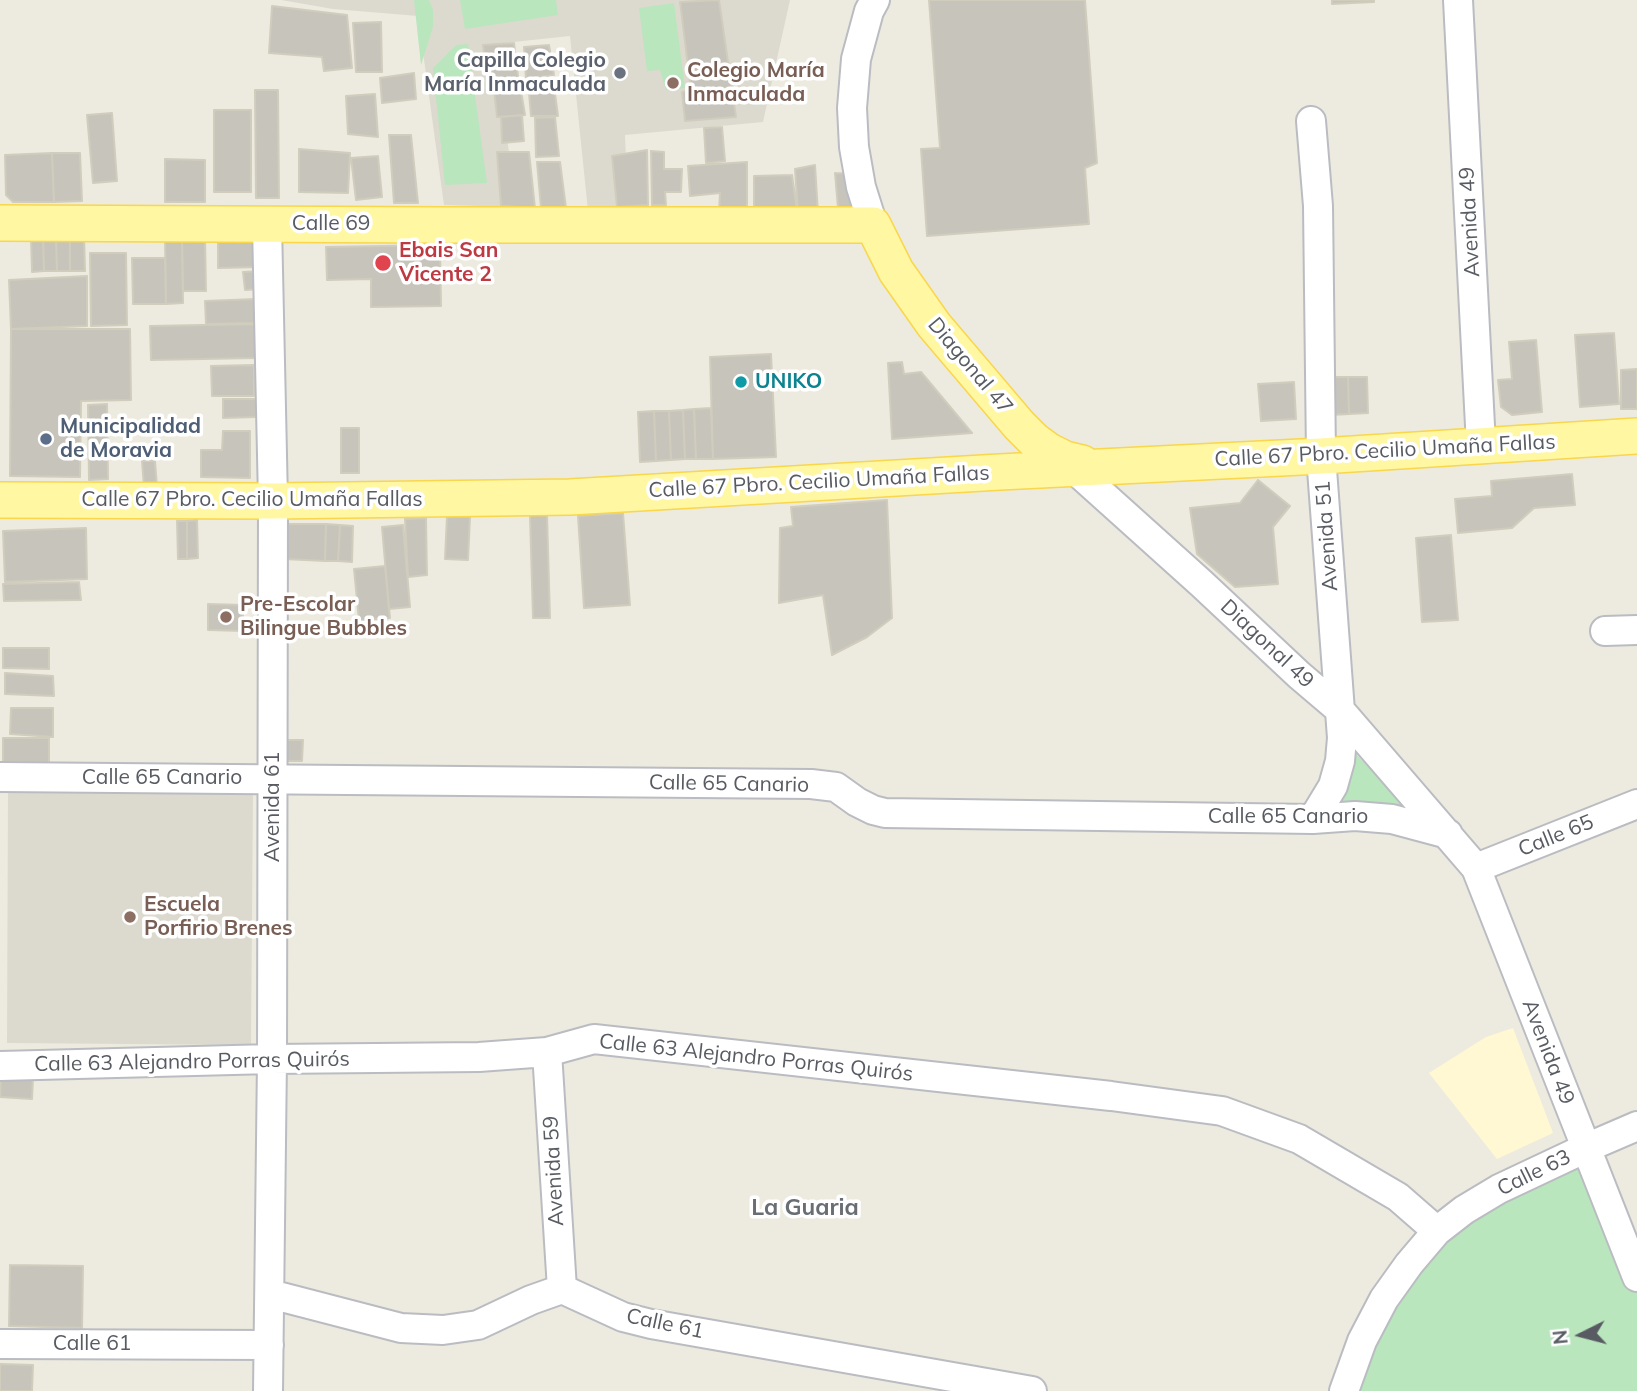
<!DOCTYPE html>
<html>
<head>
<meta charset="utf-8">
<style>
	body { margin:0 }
	#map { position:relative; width:1637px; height:1391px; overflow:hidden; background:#edebdf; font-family:Mulish,sans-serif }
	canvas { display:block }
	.north { position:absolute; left:1546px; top:1300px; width:70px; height:70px; -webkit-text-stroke:5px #fff; paint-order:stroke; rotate:264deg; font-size:19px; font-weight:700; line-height:28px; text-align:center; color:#585c62 }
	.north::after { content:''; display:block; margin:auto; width:24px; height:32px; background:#585c62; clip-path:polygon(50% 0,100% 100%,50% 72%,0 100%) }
</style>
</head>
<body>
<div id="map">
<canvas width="1637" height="1391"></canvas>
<div class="north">N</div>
</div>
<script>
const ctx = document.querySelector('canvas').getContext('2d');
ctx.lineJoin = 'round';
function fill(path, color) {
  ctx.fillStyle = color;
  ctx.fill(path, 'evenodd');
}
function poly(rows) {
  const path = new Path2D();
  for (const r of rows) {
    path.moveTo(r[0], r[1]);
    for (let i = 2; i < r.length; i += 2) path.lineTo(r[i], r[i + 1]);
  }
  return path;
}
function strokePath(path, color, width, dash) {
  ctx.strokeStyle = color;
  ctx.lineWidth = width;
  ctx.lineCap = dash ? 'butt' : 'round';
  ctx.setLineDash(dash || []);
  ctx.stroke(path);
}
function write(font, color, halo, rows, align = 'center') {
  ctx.font = font + ' Mulish,sans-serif';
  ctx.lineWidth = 7;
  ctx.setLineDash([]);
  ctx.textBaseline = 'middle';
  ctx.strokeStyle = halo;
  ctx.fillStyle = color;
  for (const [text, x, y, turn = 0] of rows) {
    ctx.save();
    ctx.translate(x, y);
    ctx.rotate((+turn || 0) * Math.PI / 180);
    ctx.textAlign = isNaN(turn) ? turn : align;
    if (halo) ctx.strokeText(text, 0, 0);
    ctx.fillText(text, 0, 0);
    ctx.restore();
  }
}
fill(poly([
	[1513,1028,1553,1133,1497,1159,1429,1073,1486,1037]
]), '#fff8d2');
fill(poly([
	[281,0,790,0,763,122,625,135,628,208,588,211,570,36,495,44,516,207,444,205,418,16,333,9],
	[253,788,251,1045,7,1043,8,791]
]), '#dcdace');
fill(poly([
	[414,0,429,0,433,10,433,27,421,65],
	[460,0,556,0,558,15,465,29],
	[674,3,685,88,666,90,660,70,647,71,639,8],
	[468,44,487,183,445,185,433,68,456,45],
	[1354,752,1381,780,1411,812,1351,802,1337,802],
	[1586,1148,1637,1277,1637,1391,1344,1391,1437,1231]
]), '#b9e6bd');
const building = poly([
	[719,0,736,117,685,121,682,92,691,90,680,2,719,0],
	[929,0,1085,0,1097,163,1085,168,1089,224,927,236,921,149,940,148,929,0],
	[1332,0,1374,0,1374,2,1332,4,1332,0],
	[272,6,347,15,352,68,324,71,322,57,269,53,272,6],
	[381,22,382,72,356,72,353,23,381,22],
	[514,43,519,84,488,86,483,45,514,43],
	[549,45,554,75,526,79,524,47,549,45],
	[414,73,416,99,382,103,380,78,414,73],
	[553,79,558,116,531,116,528,81,553,79],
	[520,85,525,115,497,117,494,89,520,85],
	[255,90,278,90,279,198,256,198,255,90],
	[375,94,378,137,348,134,346,96,375,94],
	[214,110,251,110,251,192,214,192,214,110],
	[112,113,117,181,93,183,87,115,112,113],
	[522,115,524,141,502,143,501,117,522,115],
	[555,117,559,156,536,157,535,118,555,117],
	[722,127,725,161,706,163,704,128,722,127],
	[389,135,411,135,418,203,394,203,389,135],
	[299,149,350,153,348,193,299,192,299,149],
	[647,150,648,205,617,207,612,156,647,150],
	[651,151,664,152,664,169,682,169,681,192,665,192,666,205,652,205,651,151],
	[497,152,529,152,535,208,501,206,497,152],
	[52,153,80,153,82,201,54,202,52,153],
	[52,153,54,202,13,202,6,195,5,155,52,153],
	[378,156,382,197,356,200,351,158,378,156],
	[165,159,205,160,205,202,165,202,165,159],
	[537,162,560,162,566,208,541,208,537,162],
	[747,162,747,210,719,212,720,193,690,196,688,166,747,162],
	[815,165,818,213,798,213,795,169,815,165],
	[835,173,856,174,861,207,838,208,835,173],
	[792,175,797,210,754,208,754,176,792,175],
	[70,236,70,271,57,271,56,237,70,236],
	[70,236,84,236,85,271,70,271,70,236],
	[56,237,57,271,44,271,43,238,56,237],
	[205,237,206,291,183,291,182,238,205,237],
	[31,238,43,238,44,271,32,272,31,238],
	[165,238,182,238,183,303,166,304,165,238],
	[261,240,261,267,218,268,218,241,261,240],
	[440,245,441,306,371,307,371,279,327,280,326,247,440,245],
	[90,253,126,253,127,325,91,326,90,253],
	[132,258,165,258,166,304,133,304,132,258],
	[260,271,261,289,245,290,243,272,260,271],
	[87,276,87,326,11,329,9,280,87,276],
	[256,299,256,323,206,324,205,301,256,299],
	[256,324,257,358,151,360,150,326,256,324],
	[11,329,130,329,131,400,81,401,80,477,10,476,11,329],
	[1614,333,1619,404,1580,407,1575,335,1614,333],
	[1536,340,1542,412,1512,415,1501,407,1498,380,1512,379,1509,342,1536,340],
	[771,354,776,457,713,459,710,357,771,354],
	[902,362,904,374,921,372,972,433,892,439,888,363,902,362],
	[254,365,254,396,212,396,211,366,254,365],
	[1637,369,1637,409,1621,409,1621,370,1637,369],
	[1331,377,1348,377,1349,414,1331,415,1331,377],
	[1348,377,1367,377,1368,413,1349,414,1348,377],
	[1294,382,1296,419,1261,421,1258,384,1294,382],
	[223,399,256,399,256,417,223,418,223,399],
	[107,404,108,479,89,480,88,405,107,404],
	[711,408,713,459,696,459,694,409,711,408],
	[694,409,696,459,685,459,683,410,694,409],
	[683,410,685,459,671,460,669,411,683,410],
	[654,411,656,461,640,462,638,412,654,411],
	[654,411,669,411,671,460,656,461,654,411],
	[341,428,359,428,359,473,341,473,341,428],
	[223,431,250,431,250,478,201,477,201,450,222,450,223,431],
	[142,461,155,461,157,487,144,488,142,461],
	[1572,474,1575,505,1534,508,1512,528,1458,533,1455,499,1492,496,1491,481,1572,474],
	[1258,480,1290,506,1273,527,1278,584,1235,587,1197,554,1190,508,1240,503,1258,480],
	[887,500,892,618,867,637,832,655,823,595,779,603,780,528,793,526,791,507,887,500],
	[623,513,630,605,584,608,578,516,623,513],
	[530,515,547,515,550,618,533,618,530,515],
	[447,516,470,517,468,560,445,559,447,516],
	[426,518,427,575,408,577,405,519,426,518],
	[197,520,198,558,187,559,187,521,197,520],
	[177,521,187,521,187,559,178,559,177,521],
	[284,524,326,524,325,561,284,559,284,524],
	[326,524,340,525,338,561,325,561,326,524],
	[340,525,353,526,352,562,338,561,340,525],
	[403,525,410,607,389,609,382,527,403,525],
	[86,528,87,579,5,582,3,531,86,528],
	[1451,535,1458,620,1422,622,1416,538,1451,535],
	[385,566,390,618,359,621,354,569,385,566],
	[79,582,81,600,4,601,3,584,79,582],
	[208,604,243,605,243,631,208,630,208,604],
	[3,648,49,648,49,669,3,668,3,648],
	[5,673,53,676,54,696,5,694,5,673],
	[11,708,53,708,53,737,10,734,11,708],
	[3,738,49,738,49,764,3,764,3,738],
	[278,740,303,740,302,761,287,761,279,756,278,740],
	[1,1077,33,1078,32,1099,0,1097,1,1077],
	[10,1265,83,1266,82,1328,9,1326,10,1265],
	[0,1364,33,1365,32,1391,0,1391,0,1364]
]);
fill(building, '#c7c4bc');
strokePath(building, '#d1cdbd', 2);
const minor = poly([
	[1458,0,1481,445],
	[1311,121,1318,206,1321,456,1342,738,1340,761,1333,786,1313,819],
	[267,224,273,501,272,1059,268,1391],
	[873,225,861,187,854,147,852,108,856,59,869,11,875,0],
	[1073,468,1202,584,1299,675,1339,709,1476,868,1637,1277],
	[1605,631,1637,630],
	[0,777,811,784,836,787,857,802,873,810,885,813,1313,819,1355,816,1392,819,1448,834],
	[1476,868,1637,804],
	[547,1052,562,1289],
	[0,1066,272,1059,479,1057,547,1052,594,1039,1111,1096,1222,1111,1299,1139,1398,1197,1437,1231],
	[270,1294,401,1328,443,1330,478,1325,531,1300,562,1289,623,1317,651,1324,1032,1391],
	[0,1344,269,1345],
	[1344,1391,1362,1341,1384,1299,1409,1264,1437,1231,1464,1210,1499,1189,1586,1148,1637,1126]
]);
const major = poly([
	[0,223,442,225,873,225,896,271,934,325,1019,425,1034,440,1049,451,1065,459,1082,463],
	[0,500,273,501,570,497,1000,472,1321,456,1637,436]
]);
strokePath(minor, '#babcc2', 32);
strokePath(major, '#f9d64b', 38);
strokePath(minor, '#fff', 28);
strokePath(major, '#fff7a2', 35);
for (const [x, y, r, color] of [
	[620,73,7,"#6b7280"],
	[673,83,7,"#8d6e63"],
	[383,263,9,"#e0444e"],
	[741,382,7,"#0f9aa8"],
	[46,439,7,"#5c6f8a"],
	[226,617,7,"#8d6e63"],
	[130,917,7,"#8d6e63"]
]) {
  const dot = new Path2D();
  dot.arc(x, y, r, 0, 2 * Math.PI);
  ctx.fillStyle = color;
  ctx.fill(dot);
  strokePath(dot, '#fff', 2.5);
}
write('bold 21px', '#5b616d', '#fff', [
	["Capilla Colegio",606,61],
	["María Inmaculada",606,85]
], 'right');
write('bold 21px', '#785e54', '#fff', [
	["Colegio María",687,71],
	["Inmaculada",687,95],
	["Pre-Escolar",240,605],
	["Bilingue Bubbles",240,629],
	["Escuela",144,905],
	["Porfirio Brenes",144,929]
], 'left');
write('21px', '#585c62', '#fff', [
	["Avenida 49",1470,222,-93],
	["Calle 69",331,224],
	["Diagonal 47",970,366,50],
	["Calle 67 Pbro. Cecilio Umaña Fallas",1385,451,-3],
	["Calle 67 Pbro. Cecilio Umaña Fallas",819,482,-3],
	["Calle 67 Pbro. Cecilio Umaña Fallas",252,500],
	["Avenida 51",1327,536,-94],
	["Diagonal 49",1267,644,43],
	["Calle 65 Canario",162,778],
	["Calle 65 Canario",729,784,1],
	["Avenida 61",273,807,-90],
	["Calle 65 Canario",1288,817],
	["Calle 65",1556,836,-22],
	["Avenida 49",1548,1052,69],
	["Calle 63 Alejandro Porras Quirós",756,1058,6],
	["Calle 63 Alejandro Porras Quirós",192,1062,-1],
	["Avenida 59",554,1171,-93],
	["Calle 63",1534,1173,-26],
	["Calle 61",665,1324,12],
	["Calle 61",92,1344]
]);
write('bold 21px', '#be3a42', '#fff', [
	["Ebais San",399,251],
	["Vicente 2",399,275]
], 'left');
write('bold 21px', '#0d838f', '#fff', [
	["UNIKO",755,382]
], 'left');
write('bold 21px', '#4e5e75', '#fff', [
	["Municipalidad",60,427],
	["de Moravia",60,451]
], 'left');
write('bold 23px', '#696e74', '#fff', [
	["La Guaria",805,1208]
]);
</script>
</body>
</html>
